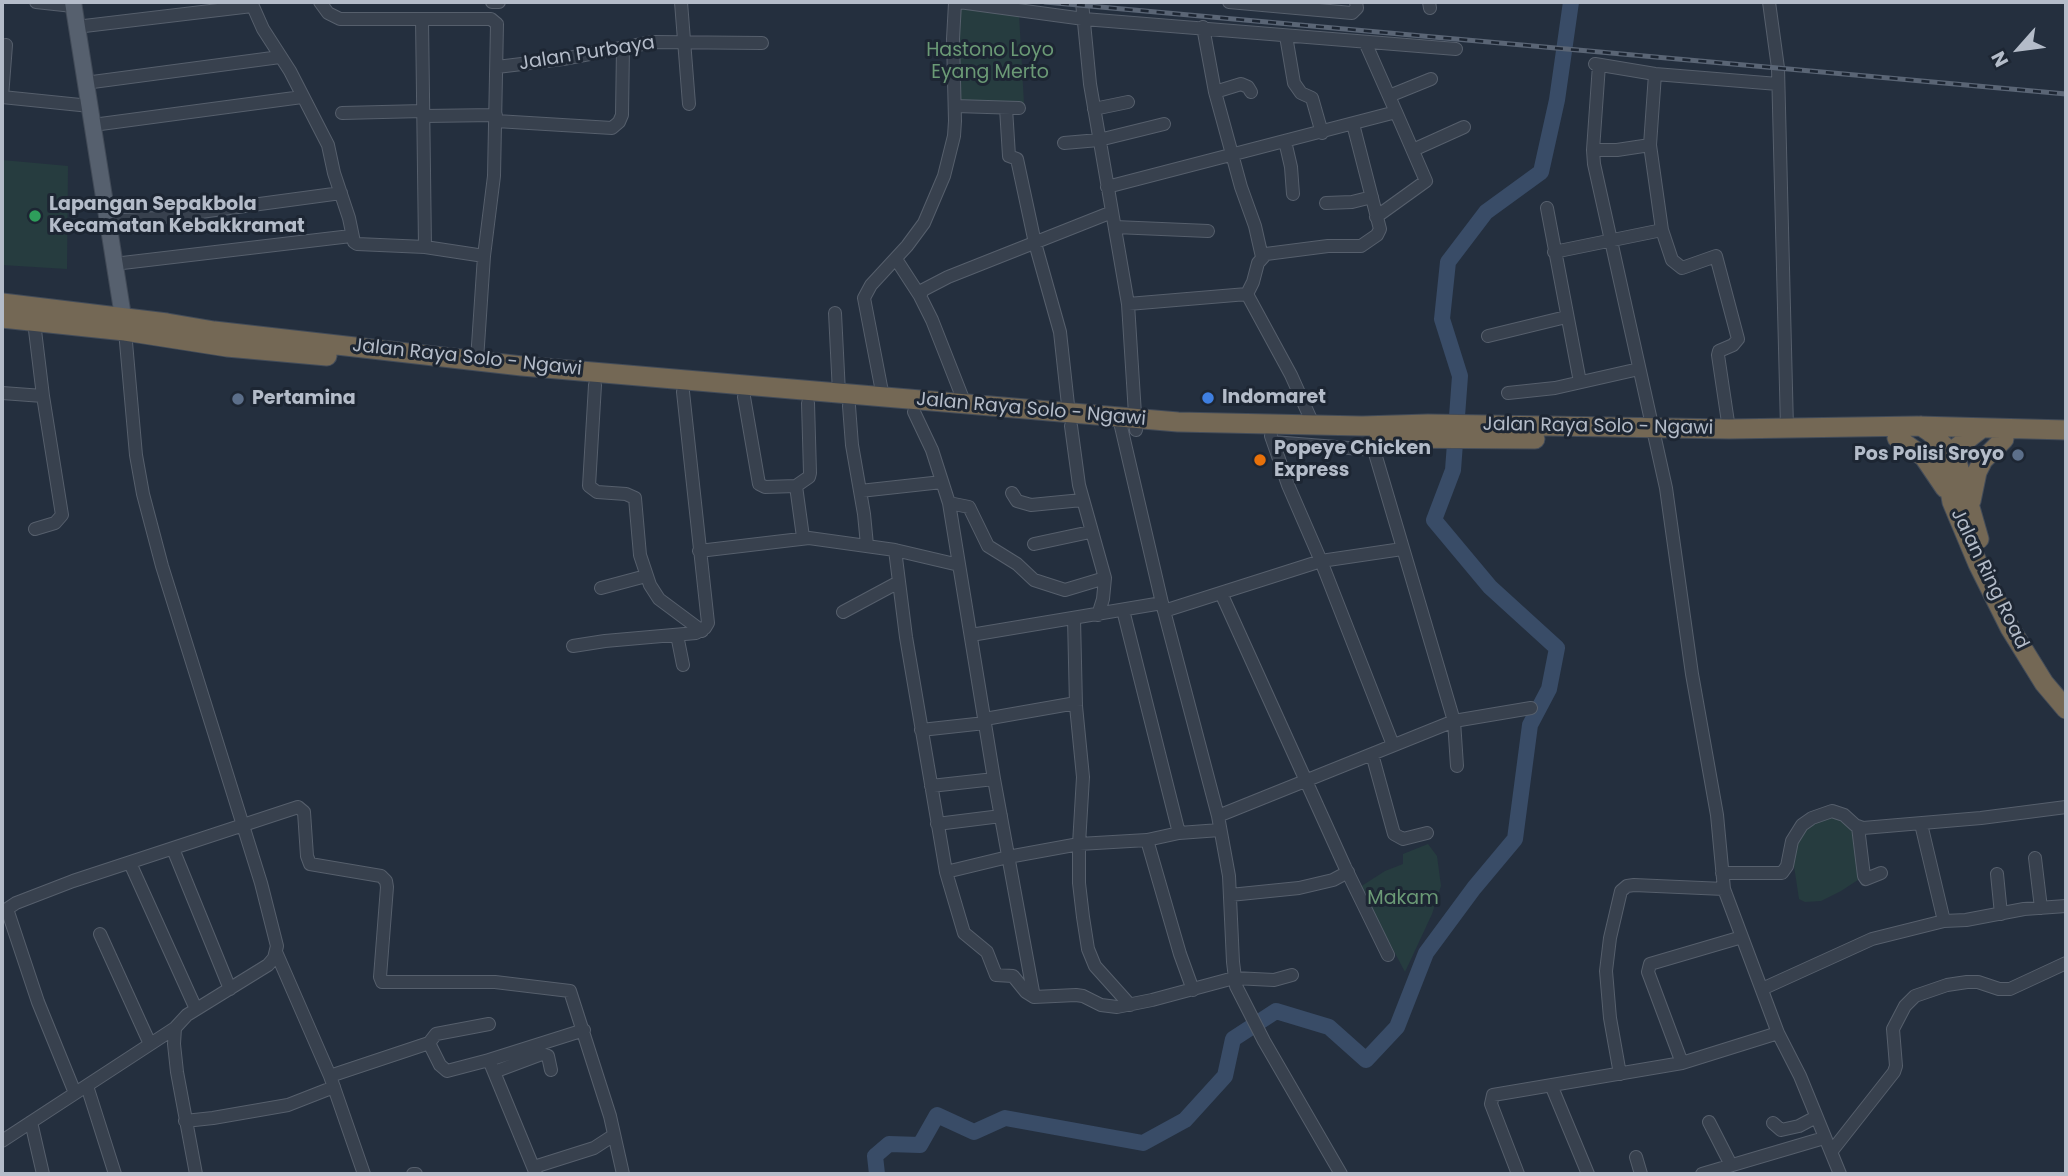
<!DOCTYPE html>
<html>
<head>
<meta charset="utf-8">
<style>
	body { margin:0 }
	#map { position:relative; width:2068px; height:1176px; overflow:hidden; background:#242f3e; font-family:Poppins,sans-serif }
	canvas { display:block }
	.frame { position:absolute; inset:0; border:4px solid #b4bcc9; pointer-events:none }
	.north { position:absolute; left:1984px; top:14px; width:70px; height:70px; -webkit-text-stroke:5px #1d2633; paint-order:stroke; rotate:242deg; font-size:19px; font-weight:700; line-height:28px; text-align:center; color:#b4bcc9 }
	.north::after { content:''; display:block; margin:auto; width:24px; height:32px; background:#b4bcc9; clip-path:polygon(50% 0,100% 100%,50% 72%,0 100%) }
</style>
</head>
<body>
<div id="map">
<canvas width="2068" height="1176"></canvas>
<div class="frame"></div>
<div class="north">N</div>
</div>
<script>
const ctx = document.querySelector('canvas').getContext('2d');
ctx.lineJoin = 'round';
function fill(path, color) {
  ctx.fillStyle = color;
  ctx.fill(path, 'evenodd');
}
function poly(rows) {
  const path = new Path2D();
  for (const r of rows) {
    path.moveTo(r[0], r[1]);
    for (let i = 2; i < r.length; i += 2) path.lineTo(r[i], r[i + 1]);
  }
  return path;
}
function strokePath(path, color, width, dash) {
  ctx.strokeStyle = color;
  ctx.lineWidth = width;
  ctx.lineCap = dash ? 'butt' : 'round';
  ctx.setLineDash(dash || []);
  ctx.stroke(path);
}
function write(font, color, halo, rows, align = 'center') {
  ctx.font = font + ' Poppins,sans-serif';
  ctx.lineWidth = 6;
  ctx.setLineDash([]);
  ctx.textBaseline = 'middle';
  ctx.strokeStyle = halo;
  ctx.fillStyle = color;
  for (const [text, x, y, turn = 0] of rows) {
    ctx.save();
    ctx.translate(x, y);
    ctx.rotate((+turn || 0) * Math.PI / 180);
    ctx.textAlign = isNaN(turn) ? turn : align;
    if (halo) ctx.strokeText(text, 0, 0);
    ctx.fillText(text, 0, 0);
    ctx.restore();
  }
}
fill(poly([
	[960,7,1019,14,1024,104,958,103,957,14],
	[2,160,68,166,67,269,2,265],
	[1834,814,1855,829,1861,878,1841,891,1821,901,1805,902,1799,899,1792,853,1808,825],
	[1428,844,1437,856,1441,886,1432,914,1405,972,1360,887,1385,871,1403,864,1403,854]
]), '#263c3f');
strokePath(poly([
	[877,1174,875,1156,889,1144,920,1145,937,1115,974,1132,1005,1118,1143,1143,1185,1120,1225,1076,1233,1039,1276,1011,1329,1027,1366,1060,1397,1027,1426,953,1474,888,1515,839,1530,725,1549,689,1557,648,1490,587,1434,520,1453,470,1460,376,1442,319,1448,262,1486,212,1541,172,1557,100,1571,2]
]), '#394c67', 16);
const minor = poly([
	[36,2,73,6],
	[251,2,263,29,290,71,328,145,334,173,349,218,354,242,357,244,425,247,484,256],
	[320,2,328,13,340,19,491,19,497,24,494,176,484,256,477,360],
	[492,2,499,2],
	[681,2,689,104],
	[1082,2,1090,84,1128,304,1136,430],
	[1229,2,1352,13,1357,8,1356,2],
	[1429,2,1430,8],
	[1769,2,1778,68,1787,428],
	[422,19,425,247],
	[76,27,252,6],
	[1203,27,1215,92,1241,187,1255,226,1262,257],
	[1286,36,1294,83,1301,93,1312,98,1322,133],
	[1365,42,1396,112],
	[1595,64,1655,74,1778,84],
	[497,67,563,59,653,42,762,43],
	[1655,74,1650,145,1617,150,1593,150,1594,164,1666,488,1692,674,1717,815,1724,889,1778,1033,1800,1076,1840,1174],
	[85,83,280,57],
	[1215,92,1241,84,1248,87,1251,92],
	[1389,96,1431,79],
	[2,97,90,106],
	[2,97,6,45],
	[956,106,1019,108],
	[1006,108,1009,156,1017,159,1035,243,1060,332,1069,414],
	[1094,109,1128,102],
	[342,113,423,111],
	[424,116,496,115],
	[496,121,612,128,619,122,622,115,623,47],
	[93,125,302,97],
	[1285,141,1291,167,1293,194],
	[1064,143,1099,140,1164,124],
	[1650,145,1662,230,1672,260,1682,268,1716,256,1738,339,1733,345,1719,351,1718,355,1729,429],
	[1413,150,1464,127],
	[1593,150,1599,65],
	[1107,187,1396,112,1426,181,1376,217],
	[1326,203,1352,202,1372,197],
	[1547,208,1580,382],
	[108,221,156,218,341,193],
	[1115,227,1208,231],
	[1554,252,1662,230],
	[896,259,920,296],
	[114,264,351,236],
	[1128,304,1247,294],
	[835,313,839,393],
	[125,331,136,455,143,494,162,566,261,883,277,946,274,958,268,965,187,1015,175,1028,174,1044,177,1072,196,1174],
	[1488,336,1566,317],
	[595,385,589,486,597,492,626,494,635,498,640,555,650,585,659,599,702,631],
	[2,393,43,396,34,322],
	[1508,393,1555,388,1639,369],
	[744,397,759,484,765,487,796,486,803,537],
	[883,397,864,298,871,285,907,246,924,223,944,176,954,136,955,121,953,39,955,3,959,2,1084,19,1456,49],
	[965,404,932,320,920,296,923,290,948,277,1112,212],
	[849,406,852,445,864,514,867,545],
	[914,412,932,450,949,503,994,779,1034,997],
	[1119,418,1162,603,1218,816,1229,876,1233,962,1236,986,1264,1041,1341,1174],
	[1313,424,1291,375,1247,294,1253,282,1258,263,1266,254,1328,246,1361,246,1377,235,1380,229,1353,124],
	[1071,426,1079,485,1105,578,1103,599,1098,615],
	[1271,436,1288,485,1321,561,1393,745],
	[1273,442,1374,450,1454,721,1457,766],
	[796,486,809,477,810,473,808,403],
	[860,491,942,482],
	[1012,493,1017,501,1031,505,1082,500],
	[949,503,969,507,988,546,1017,564,1034,580,1065,590,1105,578],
	[35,529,55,523,62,515,43,396],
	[1034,544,1090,532],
	[895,550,906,637,946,872,964,933,987,952,996,975,1013,976,1026,992,1034,997,1076,995,1083,996,1101,1005,1117,1007,1152,1000,1234,978,1274,980,1292,975],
	[699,551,809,538,895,550,959,565],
	[601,588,646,576],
	[1221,593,1345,867,1388,955],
	[1123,610,1179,833],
	[1164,611,1321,561,1402,549],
	[843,612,897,583],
	[1074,618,1076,706,1083,777,1079,844,1079,883,1083,917,1088,949,1095,966,1130,1005],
	[677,635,683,665],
	[971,635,1162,603],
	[573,646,605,641,696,633,705,628,708,623,683,392],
	[985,719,1076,703],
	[921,730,985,723],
	[1372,754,1394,834,1403,839,1427,833],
	[931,786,994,779],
	[1218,816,1454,721,1531,708],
	[937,824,1001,816],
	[1921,824,1944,921],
	[1858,827,1864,876,1866,879,1881,873],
	[1147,840,1180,954,1193,990],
	[173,849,230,989],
	[2035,858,2041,908],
	[130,863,196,1009],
	[946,872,1008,857,1079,844,1147,840,1179,833,1220,830],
	[1722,873,1782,873,1787,866,1792,841,1802,825,1812,818,1832,811,1844,815,1855,825,1863,828,1981,818,2066,807],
	[1997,874,2001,914],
	[1230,895,1299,888,1333,880,1348,872],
	[100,934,150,1044],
	[276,952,330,1076,364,1174],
	[1762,989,1872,939,1944,921,1966,920,2024,909,2066,906],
	[429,1043,436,1034,489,1024],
	[489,1060,584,1030],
	[1682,1063,1648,972,1650,964,1742,937],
	[494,1072,542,1054,548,1056,551,1070],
	[1620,1074,1610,1018,1606,971,1610,938,1621,891,1627,886,1634,885,1724,889],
	[330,1076,429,1043,440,1065,447,1071,489,1060,536,1174],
	[1551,1085,1588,1174],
	[87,1086,115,1174],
	[75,1093,38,1002,7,909,16,903,73,881,298,807,304,812,307,856,310,864,381,876,386,881,387,887,380,977,382,982,495,982,570,991,610,1116,623,1174],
	[185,1121,213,1118,288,1105,334,1087],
	[31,1122,43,1174],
	[1709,1122,1731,1165],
	[1773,1123,1781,1130,1799,1126,1816,1117],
	[2,1141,175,1028],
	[1831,1152,1894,1072,1896,1066,1893,1029,1905,1006,1915,996,1947,985,1967,982,1978,982,1999,989,2010,989,2066,963],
	[1636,1157,1641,1174],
	[534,1167,594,1148,614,1135],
	[413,1174,416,1174],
	[1518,1174,1491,1104,1493,1095,1682,1063,1778,1033],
	[1702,1174,1824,1138]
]);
const major = poly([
	[73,2,125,329]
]);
const highway = poly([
	[2,303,167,323,214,331,522,366,1178,422,1362,426,1428,424,1729,429,1917,426,2066,430],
	[2,318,125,331,227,347,327,356],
	[1921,426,1930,432,1956,458,1979,539],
	[1982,428,1951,452,1946,469,1952,502,1978,564,2010,628,2044,683,2066,709],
	[1379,438,1535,439],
	[1897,438,1924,457,1945,488],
	[1971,501,1977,472,1983,460,2004,439]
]);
strokePath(minor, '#565f6c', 14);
strokePath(major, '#414a57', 18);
strokePath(highway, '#434c59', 21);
strokePath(minor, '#38414e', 12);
strokePath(major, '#56606e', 16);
strokePath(highway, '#746855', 19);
const rail = poly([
	[1045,2,2066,94]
]);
strokePath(rail, '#5a6575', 5);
strokePath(rail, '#1d2633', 2.5, [8]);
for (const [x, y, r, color] of [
	[35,216,7,"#2e9e5b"],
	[1208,398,7,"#3f7fe0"],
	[238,399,7,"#5c6f8a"],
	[2018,455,7,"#5c6f8a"],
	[1260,460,7,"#e8710a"]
]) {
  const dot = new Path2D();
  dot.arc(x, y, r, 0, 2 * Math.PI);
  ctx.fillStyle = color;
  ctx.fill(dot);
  strokePath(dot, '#1d2633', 2.5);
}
write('19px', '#6b9a76', '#1d2633', [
	["Hastono Loyo",990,51],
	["Eyang Merto",990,73],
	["Makam",1403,899]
]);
write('19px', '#b4bcc9', '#1d2633', [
	["Jalan Purbaya",587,54,-9],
	["Jalan Raya Solo - Ngawi",467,358,6],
	["Jalan Raya Solo - Ngawi",1031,410,5],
	["Jalan Raya Solo - Ngawi",1598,427,1],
	["Jalan Ring Road",1989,579,64]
]);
write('bold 19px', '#b4bcc9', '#1d2633', [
	["Lapangan Sepakbola",49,205],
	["Kecamatan Kebakkramat",49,227],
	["Indomaret",1222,398],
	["Pertamina",252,399],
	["Popeye Chicken",1274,449],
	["Express",1274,471],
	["Pos Polisi Sroyo",2004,455,"right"]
], 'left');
</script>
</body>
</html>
